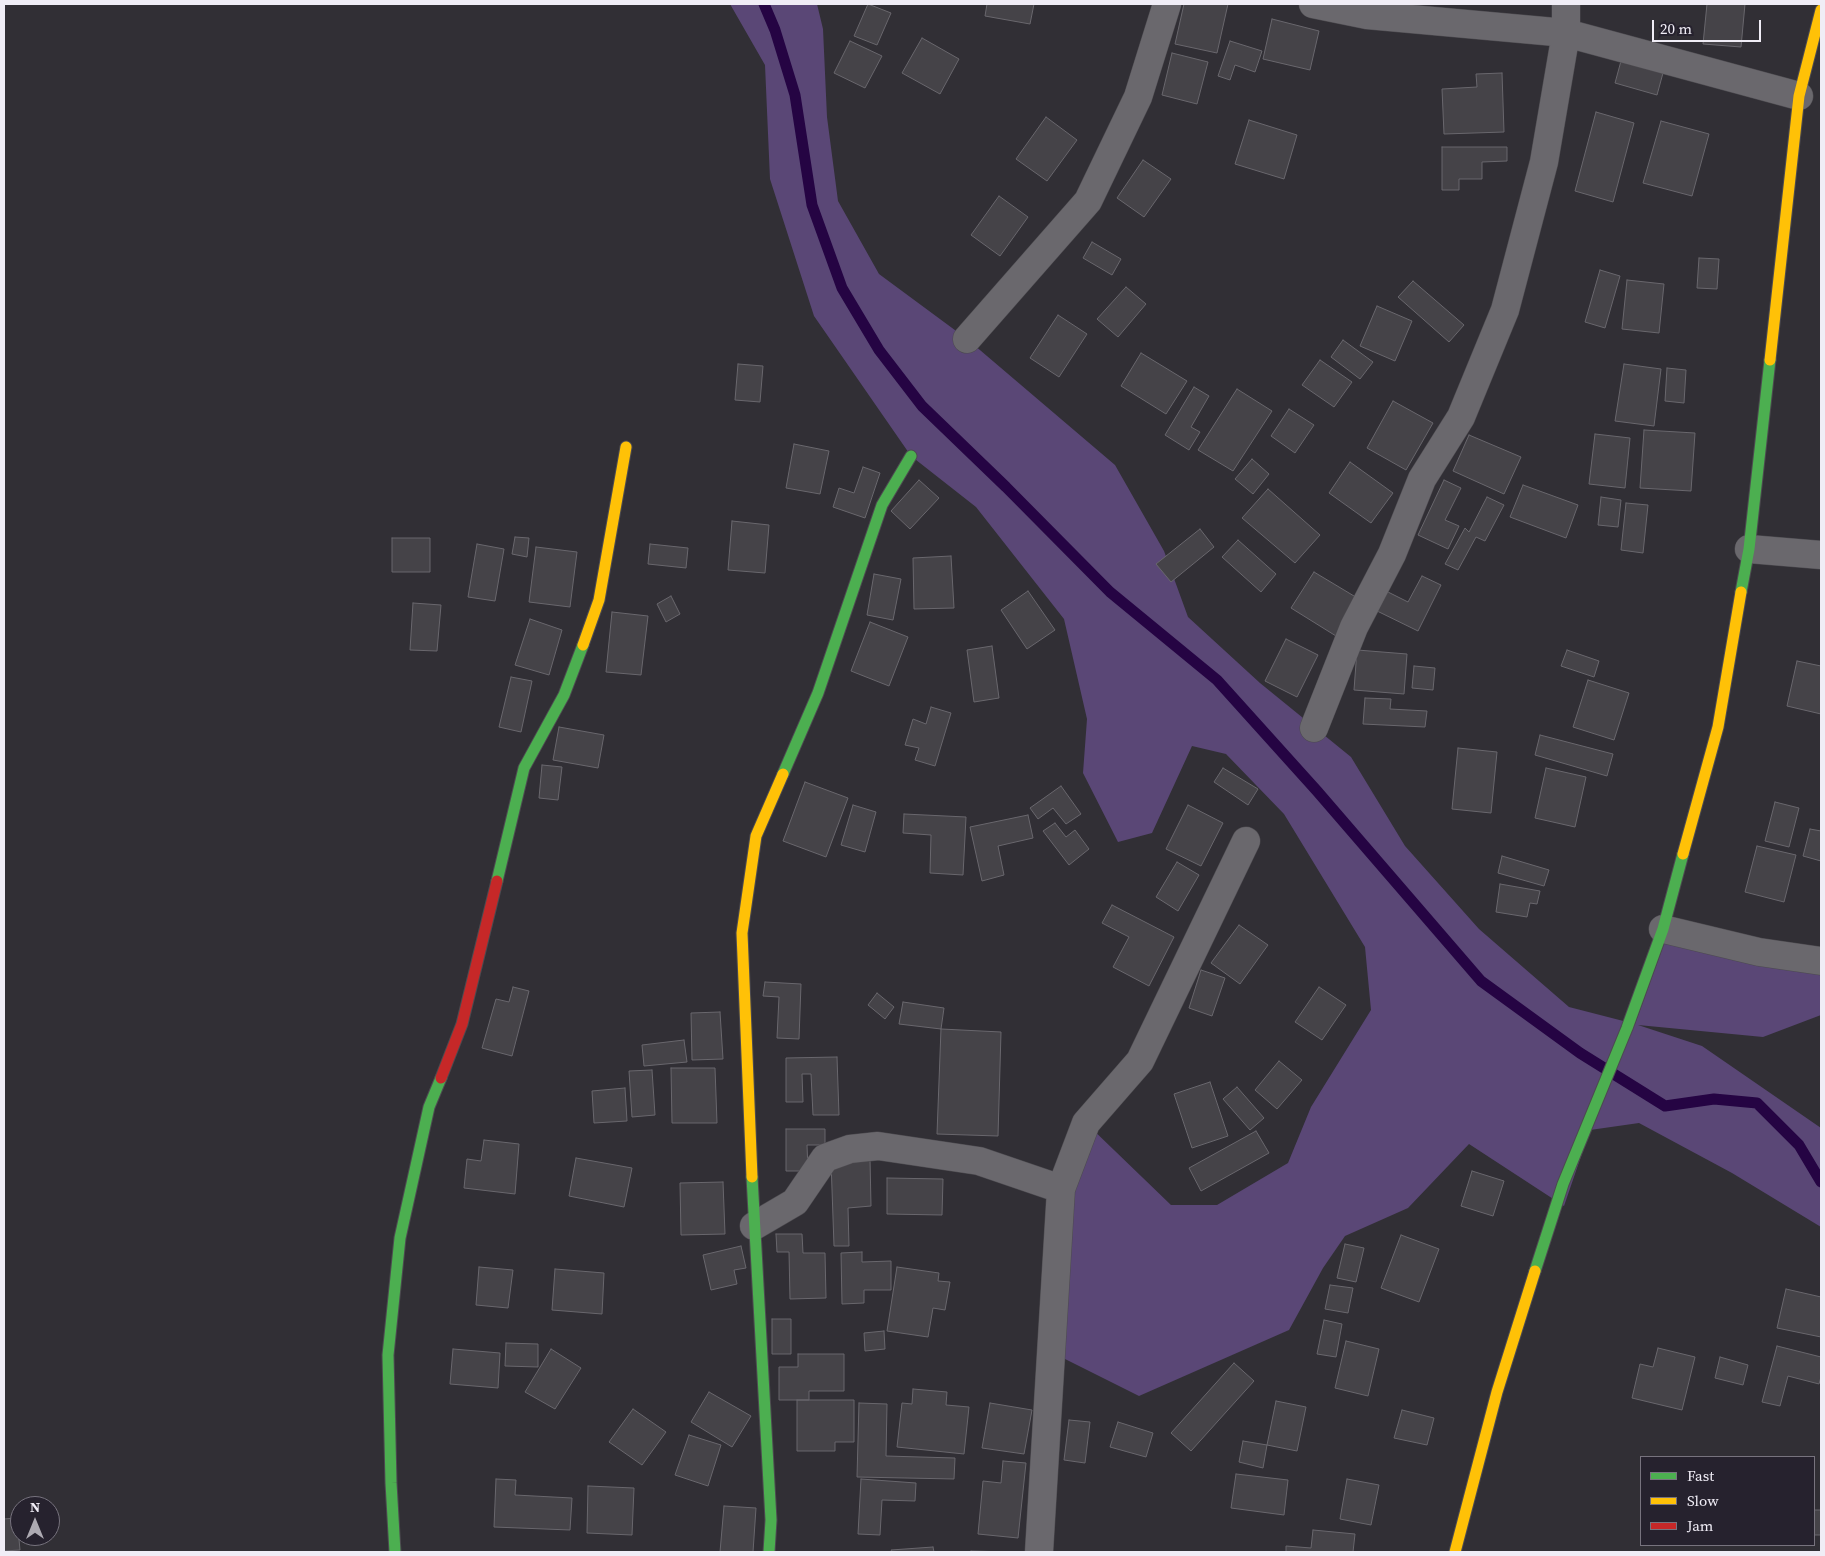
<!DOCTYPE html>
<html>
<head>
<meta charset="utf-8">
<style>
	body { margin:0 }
	#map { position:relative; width:1825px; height:1556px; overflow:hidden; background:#312f35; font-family:"Source Serif 4",serif }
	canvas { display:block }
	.frame { position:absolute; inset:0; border:5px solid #f0edf6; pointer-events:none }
	.legend { position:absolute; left:1640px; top:1456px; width:175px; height:90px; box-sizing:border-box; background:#26222e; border:1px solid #77737e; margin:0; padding:6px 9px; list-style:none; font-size:15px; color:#f0edf6 }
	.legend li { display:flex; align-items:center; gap:10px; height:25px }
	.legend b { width:25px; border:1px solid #77737e }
	.north { position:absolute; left:10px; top:1496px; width:50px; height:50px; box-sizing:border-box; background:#26222e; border:1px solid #77737e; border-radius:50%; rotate:0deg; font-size:14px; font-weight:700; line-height:20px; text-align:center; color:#f0edf6 }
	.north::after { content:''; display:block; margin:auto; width:18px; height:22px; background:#adaab2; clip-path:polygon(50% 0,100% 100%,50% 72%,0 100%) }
	.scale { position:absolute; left:1652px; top:20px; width:109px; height:22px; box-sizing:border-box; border:2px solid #f0edf6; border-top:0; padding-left:6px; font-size:15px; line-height:18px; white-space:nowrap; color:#f0edf6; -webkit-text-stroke:4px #26222e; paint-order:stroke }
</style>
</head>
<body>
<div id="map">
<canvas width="1825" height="1556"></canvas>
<div class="frame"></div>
<ul class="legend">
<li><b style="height:6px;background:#4caf50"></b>Fast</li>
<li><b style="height:6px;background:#ffc107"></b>Slow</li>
<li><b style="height:6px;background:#c62828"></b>Jam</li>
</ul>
<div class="north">N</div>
<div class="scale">20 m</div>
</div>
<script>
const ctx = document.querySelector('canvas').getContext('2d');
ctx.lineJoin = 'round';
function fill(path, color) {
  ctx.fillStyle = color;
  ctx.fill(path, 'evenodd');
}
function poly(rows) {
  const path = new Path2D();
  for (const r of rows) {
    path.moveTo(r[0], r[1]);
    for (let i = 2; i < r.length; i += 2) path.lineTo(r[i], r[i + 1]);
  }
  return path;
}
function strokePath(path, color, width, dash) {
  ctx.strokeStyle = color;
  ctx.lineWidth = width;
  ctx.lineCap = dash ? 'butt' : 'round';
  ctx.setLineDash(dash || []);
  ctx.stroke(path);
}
fill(poly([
	[730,4,817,4,823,29,827,117,838,201,879,274,967,339,1115,465,1164,551,1188,617,1260,683,1351,757,1405,846,1479,929,1569,1007,1635,1024,1668,933,1821,961,1821,1015,1763,1037,1638,1025,1702,1046,1821,1128,1821,1227,1732,1173,1639,1123,1590,1130,1564,1206,1469,1144,1408,1208,1345,1236,1323,1268,1289,1330,1139,1396,1051,1352,1061,1189,1086,1123,1171,1205,1217,1205,1288,1163,1311,1107,1371,1010,1365,947,1284,814,1226,754,1192,746,1152,833,1118,842,1083,773,1087,719,1064,619,976,507,911,456,814,316,770,179,765,65]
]), '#5a4776');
strokePath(poly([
	[764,4,775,30,795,95,812,205,842,288,879,350,922,406,1006,487,1110,592,1217,680,1317,791,1481,981,1580,1053,1665,1106,1714,1099,1757,1103,1799,1145,1821,1182]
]), '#250443', 11);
const building = poly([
	[868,4,891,13,877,45,854,36,868,4],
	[987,4,1034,4,1030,24,985,16,987,4],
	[1184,4,1228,4,1217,53,1175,44,1184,4],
	[1707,4,1745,4,1741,47,1703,44,1707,4],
	[1272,19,1319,31,1310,70,1263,59,1272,19],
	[922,38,959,59,940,94,902,73,922,38],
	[850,41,882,56,865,88,834,73,850,41],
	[1230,41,1262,51,1255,72,1235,65,1230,80,1218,76,1230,41],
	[1172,53,1208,62,1197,104,1162,95,1172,53],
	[1621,61,1663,73,1657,95,1615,83,1621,61],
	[1502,73,1504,132,1444,134,1442,89,1477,87,1476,74,1502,73],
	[1596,112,1634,123,1613,202,1575,191,1596,112],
	[1046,117,1077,140,1047,181,1016,159,1046,117],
	[1249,120,1297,135,1284,179,1235,164,1249,120],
	[1661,121,1709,134,1692,196,1643,183,1661,121],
	[1442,147,1507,147,1507,161,1482,162,1482,179,1459,179,1459,190,1442,190,1442,147],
	[1143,160,1171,179,1144,217,1117,198,1143,160],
	[999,196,1028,217,1000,256,971,235,999,196],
	[1092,242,1121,259,1112,275,1083,258,1092,242],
	[1699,258,1719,259,1717,289,1697,288,1699,258],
	[1600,270,1620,276,1605,328,1585,322,1600,270],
	[1627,280,1664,284,1659,333,1622,329,1627,280],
	[1413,281,1464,325,1449,342,1398,297,1413,281],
	[1126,287,1146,304,1118,337,1097,319,1126,287],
	[1377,306,1412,321,1395,361,1360,346,1377,306],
	[1058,315,1087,334,1059,377,1030,358,1058,315],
	[1343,340,1373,362,1360,379,1331,357,1343,340],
	[1141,353,1187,381,1166,414,1121,386,1141,353],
	[1320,360,1352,382,1334,407,1302,385,1320,360],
	[738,364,763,366,760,402,735,400,738,364],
	[1624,364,1661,369,1654,426,1615,421,1624,364],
	[1667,368,1686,370,1684,403,1665,401,1667,368],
	[1194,387,1209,396,1191,427,1200,432,1189,450,1165,435,1194,387],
	[1237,389,1272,411,1233,471,1198,450,1237,389],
	[1393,401,1433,423,1406,470,1367,448,1393,401],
	[1289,409,1314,425,1295,453,1271,436,1289,409],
	[1644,430,1695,433,1691,491,1640,488,1644,430],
	[1595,434,1630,438,1625,488,1589,484,1595,434],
	[1469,435,1521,457,1504,494,1453,471,1469,435],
	[794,444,829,451,820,494,786,488,794,444],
	[1252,459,1269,474,1253,494,1235,479,1252,459],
	[1350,462,1393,493,1371,523,1329,493,1350,462],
	[863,467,880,473,865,518,833,507,839,488,854,493,863,467],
	[919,480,939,498,910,529,891,511,919,480],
	[1444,480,1461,488,1445,520,1459,526,1448,549,1418,535,1444,480],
	[1523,485,1578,505,1566,538,1510,517,1523,485],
	[1268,489,1320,535,1295,563,1242,518,1268,489],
	[1487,497,1504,505,1485,541,1476,537,1458,570,1445,564,1465,528,1469,532,1487,497],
	[1601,497,1621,500,1618,527,1598,525,1601,497],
	[1626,503,1648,505,1643,553,1621,550,1626,503],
	[732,521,769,525,765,573,728,570,732,521],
	[1200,529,1214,547,1171,582,1156,564,1200,529],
	[515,537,529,538,527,557,512,554,515,537],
	[392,538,430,538,430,572,392,572,392,538],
	[1238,540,1276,574,1261,592,1222,557,1238,540],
	[477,544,504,549,495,601,468,597,477,544],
	[650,544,688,548,686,568,648,564,650,544],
	[536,547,577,552,570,607,529,602,536,547],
	[951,556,954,608,914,609,913,558,951,556],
	[1314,572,1359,599,1336,636,1291,608,1314,572],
	[874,574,901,579,893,620,867,615,874,574],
	[1422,576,1441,585,1418,631,1373,609,1384,590,1408,602,1422,576],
	[1028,591,1055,630,1027,649,1001,610,1028,591],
	[671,596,680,614,666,622,657,604,671,596],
	[413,603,441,605,437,651,410,650,413,603],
	[612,612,648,616,641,675,606,672,612,612],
	[530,619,562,630,549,675,515,665,530,619],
	[870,622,908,637,889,686,851,671,870,622],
	[1286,639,1318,655,1297,697,1265,681,1286,639],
	[992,646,999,698,974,702,967,650,992,646],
	[1357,650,1407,654,1404,694,1354,690,1357,650],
	[1567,650,1599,661,1594,677,1561,666,1567,650],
	[1797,661,1821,666,1821,714,1787,706,1797,661],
	[1414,666,1435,668,1433,690,1412,688,1414,666],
	[511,677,532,681,521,732,499,727,511,677],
	[1588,680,1629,693,1614,740,1573,727,1588,680],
	[1365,698,1391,699,1390,709,1427,711,1425,727,1363,724,1365,698],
	[931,707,951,713,935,766,915,760,919,748,905,745,913,719,926,724,931,707],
	[559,727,604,735,598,768,553,760,559,727],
	[1540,735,1613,754,1607,776,1535,755,1540,735],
	[1458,748,1497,752,1491,813,1452,809,1458,748],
	[542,765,562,767,558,800,539,798,542,765],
	[1223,768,1258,789,1248,805,1214,782,1223,768],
	[1546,768,1586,777,1575,827,1535,818,1546,768],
	[805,782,848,798,826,857,783,841,805,782],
	[1061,786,1081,814,1066,824,1053,808,1038,819,1030,808,1061,786],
	[1775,802,1799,808,1789,847,1765,841,1775,802],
	[853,805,876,812,865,852,841,845,853,805],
	[1188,805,1223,823,1201,866,1166,849,1188,805],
	[904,814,966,817,963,875,930,873,931,835,903,833,904,814],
	[1028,815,1033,838,998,846,1004,875,982,881,970,827,1028,815],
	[1055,823,1066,837,1075,830,1089,849,1069,865,1043,831,1055,823],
	[1810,829,1821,831,1821,861,1803,856,1810,829],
	[1757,846,1796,855,1784,902,1745,892,1757,846],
	[1502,856,1549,870,1544,886,1498,873,1502,856],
	[1177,862,1199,875,1178,911,1156,897,1177,862],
	[1500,884,1540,891,1537,904,1530,903,1527,917,1496,912,1500,884],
	[1112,905,1174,937,1149,986,1113,967,1129,937,1102,923,1112,905],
	[1239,925,1268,945,1240,984,1211,963,1239,925],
	[1201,970,1225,978,1212,1016,1189,1008,1201,970],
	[765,982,801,984,799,1039,777,1038,779,997,763,996,765,982],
	[513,987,529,991,512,1056,482,1048,496,999,509,1002,513,987],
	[1319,987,1346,1005,1322,1040,1295,1022,1319,987],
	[877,993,894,1007,885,1019,868,1005,877,993],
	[903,1002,944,1008,941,1029,899,1024,903,1002],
	[720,1012,723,1059,692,1060,691,1013,720,1012],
	[941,1029,1001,1032,998,1136,937,1134,941,1029],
	[684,1040,687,1062,644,1066,642,1045,684,1040],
	[837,1057,839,1115,813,1115,811,1074,802,1074,803,1102,786,1102,786,1058,837,1057],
	[1279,1061,1302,1080,1277,1109,1255,1090,1279,1061],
	[671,1068,715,1068,717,1123,672,1123,671,1068],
	[652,1070,655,1115,632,1117,629,1071,652,1070],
	[1210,1082,1228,1136,1192,1148,1174,1094,1210,1082],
	[1237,1087,1264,1118,1250,1130,1223,1099,1237,1087],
	[625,1088,627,1121,594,1123,592,1091,625,1088],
	[786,1129,825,1129,825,1145,807,1145,808,1171,786,1171,786,1129],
	[1256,1131,1269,1153,1201,1191,1189,1168,1256,1131],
	[484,1140,519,1144,515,1194,464,1188,467,1159,481,1161,484,1140],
	[576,1158,632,1168,624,1207,569,1196,576,1158],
	[870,1159,871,1206,848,1208,849,1246,834,1246,831,1161,870,1159],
	[1472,1171,1504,1181,1493,1216,1461,1206,1472,1171],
	[887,1178,943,1179,942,1215,887,1214,887,1178],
	[723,1182,725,1234,681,1235,680,1183,723,1182],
	[776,1234,802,1234,803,1253,825,1253,826,1298,790,1299,789,1252,777,1252,776,1234],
	[1401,1235,1439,1249,1419,1302,1381,1288,1401,1235],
	[1345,1244,1364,1248,1356,1282,1337,1278,1345,1244],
	[741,1246,746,1268,734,1270,737,1284,711,1290,703,1255,741,1246],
	[862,1252,862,1262,891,1261,891,1290,864,1290,864,1303,842,1304,841,1253,862,1252],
	[479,1267,513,1270,508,1308,476,1305,479,1267],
	[897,1267,939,1273,938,1281,950,1282,945,1310,933,1308,928,1337,887,1331,897,1267],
	[555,1269,604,1273,602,1314,552,1310,555,1269],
	[1330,1285,1353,1288,1348,1313,1325,1309,1330,1285],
	[1786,1289,1821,1297,1821,1337,1777,1328,1786,1289],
	[772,1319,791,1319,791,1354,772,1354,772,1319],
	[1324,1320,1342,1324,1336,1357,1317,1354,1324,1320],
	[884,1331,885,1349,865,1351,864,1333,884,1331],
	[1346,1341,1379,1349,1368,1396,1335,1388,1346,1341],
	[506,1343,538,1344,538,1367,505,1366,506,1343],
	[1777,1346,1821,1357,1821,1377,1819,1384,1788,1376,1780,1406,1762,1402,1777,1346],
	[1658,1348,1695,1357,1682,1410,1632,1398,1640,1364,1653,1367,1658,1348],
	[453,1349,500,1353,498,1388,450,1384,453,1349],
	[551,1349,581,1368,555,1409,525,1392,551,1349],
	[798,1354,844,1354,844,1391,809,1391,809,1400,779,1400,779,1367,798,1367,798,1354],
	[1720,1357,1748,1365,1743,1385,1715,1378,1720,1357],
	[1234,1363,1254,1381,1191,1451,1171,1433,1234,1363],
	[913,1389,947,1392,946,1405,969,1407,964,1454,897,1447,902,1403,912,1404,913,1389],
	[709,1392,751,1416,732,1447,691,1422,709,1392],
	[797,1400,854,1400,854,1442,835,1442,835,1451,797,1451,797,1400],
	[1276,1401,1306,1407,1297,1451,1267,1445,1276,1401],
	[859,1403,887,1404,886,1456,955,1458,954,1479,857,1477,859,1403],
	[990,1403,1032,1410,1024,1454,982,1448,990,1403],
	[633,1409,666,1432,642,1465,609,1442,633,1409],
	[1402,1410,1434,1418,1427,1445,1394,1438,1402,1410],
	[1069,1420,1090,1422,1085,1463,1064,1460,1069,1420],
	[1118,1422,1153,1433,1146,1457,1110,1447,1118,1422],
	[689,1435,721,1445,708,1486,675,1475,689,1435],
	[1243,1441,1267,1445,1263,1468,1239,1462,1243,1441],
	[1003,1461,1026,1463,1018,1538,978,1534,983,1481,1001,1483,1003,1461],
	[1236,1474,1288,1480,1284,1515,1231,1508,1236,1474],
	[496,1479,516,1480,515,1495,572,1498,570,1530,494,1527,496,1479],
	[861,1479,916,1483,915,1501,882,1500,880,1535,858,1534,861,1479],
	[1347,1479,1379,1485,1371,1525,1340,1519,1347,1479],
	[588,1486,634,1488,632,1535,587,1533,588,1486],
	[724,1506,756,1508,753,1552,720,1552,724,1506],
	[1814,1510,1821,1510,1821,1535,1814,1535,1814,1510],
	[17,1518,20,1550,4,1551,4,1519,17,1518],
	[1313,1530,1355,1534,1353,1552,1286,1552,1286,1546,1311,1548,1313,1530],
	[933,1547,934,1552,892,1552,891,1550,933,1547],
	[971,1551,1011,1552,971,1552,971,1551]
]);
fill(building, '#454348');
strokePath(building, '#69676d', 1);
const street = poly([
	[1313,4,1367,15,1566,33,1799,96],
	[967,339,1088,201,1138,97,1167,4],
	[1749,549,1821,555],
	[1314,728,1354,627,1392,554,1422,479,1461,417,1505,310,1544,162,1566,33,1566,4],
	[1663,929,1759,952,1821,961],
	[754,1226,795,1202,825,1158,850,1149,878,1146,979,1161,1061,1189],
	[1039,1552,1061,1189,1086,1123,1140,1061,1246,841]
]);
const fast = poly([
	[1741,592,1749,549,1770,360],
	[783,774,818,693,882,505,911,456],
	[497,881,524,768,564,695,583,645],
	[752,1177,771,1520,769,1552],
	[1535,1271,1563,1184,1627,1028,1663,929,1683,854],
	[395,1552,391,1483,388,1355,400,1238,429,1107,441,1078]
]);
const slow = poly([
	[1770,360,1799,96,1821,10],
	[583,645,599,600,626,447],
	[1683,854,1718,727,1741,592],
	[752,1177,742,933,756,836,783,774],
	[1455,1552,1497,1392,1535,1271]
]);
const jam = poly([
	[441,1078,462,1024,497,881]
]);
strokePath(street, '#4d4b50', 29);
strokePath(fast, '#4d4b50', 13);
strokePath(slow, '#4d4b50', 13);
strokePath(jam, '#4d4b50', 13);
strokePath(street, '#6a686d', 28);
strokePath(fast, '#4caf50', 11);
strokePath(slow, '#ffc107', 11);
strokePath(jam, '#c62828', 11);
</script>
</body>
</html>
